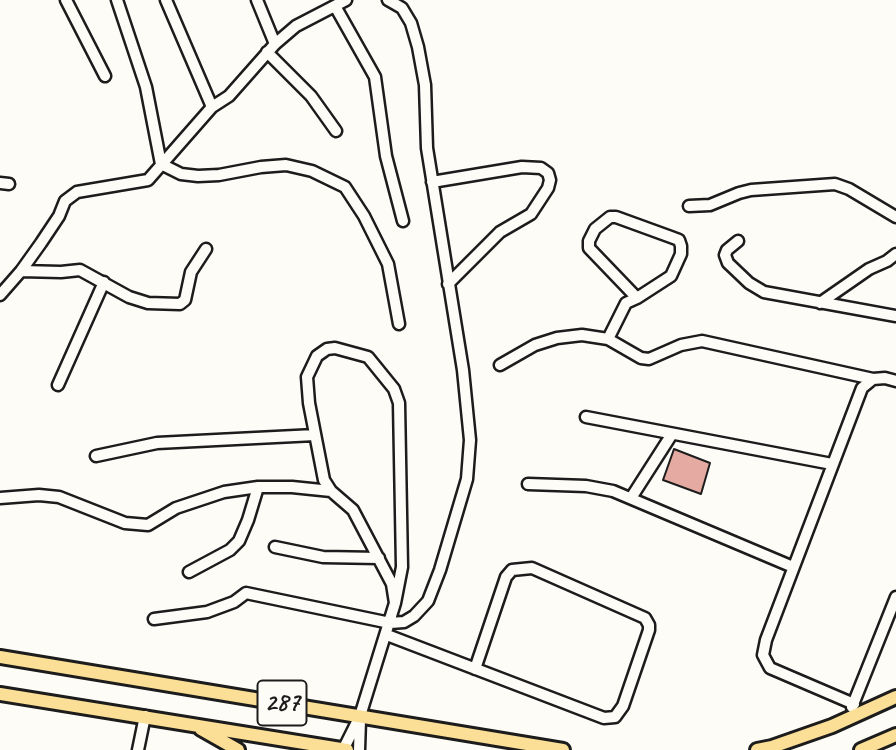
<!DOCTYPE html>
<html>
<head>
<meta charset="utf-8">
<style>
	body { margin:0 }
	canvas { display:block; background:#fdfcf7 }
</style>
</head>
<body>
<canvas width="896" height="750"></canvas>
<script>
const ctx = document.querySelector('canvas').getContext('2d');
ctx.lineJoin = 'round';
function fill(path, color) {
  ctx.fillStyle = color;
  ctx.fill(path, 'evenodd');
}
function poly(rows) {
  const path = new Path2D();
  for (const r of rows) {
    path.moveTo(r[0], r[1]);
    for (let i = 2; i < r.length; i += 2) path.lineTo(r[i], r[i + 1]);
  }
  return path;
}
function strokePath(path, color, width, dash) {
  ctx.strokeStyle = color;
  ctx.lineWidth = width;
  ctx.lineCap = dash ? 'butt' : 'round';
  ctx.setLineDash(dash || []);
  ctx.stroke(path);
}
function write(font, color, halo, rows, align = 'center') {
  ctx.font = font + ' Caveat,sans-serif';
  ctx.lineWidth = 5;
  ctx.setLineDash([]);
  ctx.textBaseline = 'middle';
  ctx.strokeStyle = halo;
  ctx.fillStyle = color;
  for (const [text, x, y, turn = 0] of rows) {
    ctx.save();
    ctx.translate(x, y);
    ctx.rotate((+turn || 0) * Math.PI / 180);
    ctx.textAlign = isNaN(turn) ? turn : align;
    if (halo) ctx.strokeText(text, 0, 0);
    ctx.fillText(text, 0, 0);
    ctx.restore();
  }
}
const building = poly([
	[674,449,710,463,701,494,663,480,674,449]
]);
fill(building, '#e5aba2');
strokePath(building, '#1c1c1c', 2);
const minor = poly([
	[66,0,105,76],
	[117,0,146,87,161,164,181,174,198,176,219,175,261,167,286,165,312,171,345,187,364,216,388,264,399,324],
	[166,0,212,107],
	[257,0,275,44],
	[335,6,375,77,386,156,403,221],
	[267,52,311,96,336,131],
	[432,182,522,167,541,168,548,173,550,180,548,188,531,214,500,232,448,284],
	[0,183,9,184],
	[689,206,710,205,739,193,751,190,835,184,849,189,896,217],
	[738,241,727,250,725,255,728,263,749,283,764,292,896,316],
	[21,271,61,272,80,270,129,297,148,303,180,304,185,300,191,272,206,249],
	[0,295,21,271,41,243,59,216,65,201,77,192,148,180,212,107,229,96,275,44,296,26,346,0],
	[820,303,869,269,887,261,896,254],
	[608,339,626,303,637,298,671,276,681,254,681,246,679,240,671,237,616,217,610,217,595,229,589,241,589,248,637,298],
	[500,365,535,345,557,338,582,335,608,339,641,358,649,359,681,345,702,341,873,379],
	[58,385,104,282],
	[586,417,832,464],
	[96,456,157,443,315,435],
	[528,484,586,486,613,491,793,567],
	[0,498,39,495,59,497,125,523,148,525,176,508,224,492,258,487,292,487,331,491],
	[631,498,672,434],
	[275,547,323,557,379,558],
	[189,572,230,550,239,541,248,520,258,487],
	[154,619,207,612,234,602,246,593,390,623,404,622,414,616,428,601,440,570,467,479,470,440,463,370,427,148,425,85,418,47,411,23,402,8,388,0],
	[387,635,604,718,615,717,623,706,649,630,649,625,645,618,532,568,512,570,506,577,475,669],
	[854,704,770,668,763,655,766,640,862,388,873,379,885,378,896,381],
	[852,707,896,597],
	[138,750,145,716],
	[343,750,360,716,395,603,392,584,353,510,331,491,324,480,309,403,307,377,317,356,327,349,335,348,368,357,394,389,399,403,402,567,395,603],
	[359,750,360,720]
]);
const major = poly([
	[0,657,563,750],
	[0,694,347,750],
	[201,729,238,750],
	[757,750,772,747,832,726,896,697],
	[861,750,896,735]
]);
strokePath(minor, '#1c1c1c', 15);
strokePath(major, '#1c1c1c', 18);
strokePath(minor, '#fdfcf7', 10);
strokePath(major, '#fbdf96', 12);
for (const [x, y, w] of [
	[282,703,49]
]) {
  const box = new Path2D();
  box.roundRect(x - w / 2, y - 22.5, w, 45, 5);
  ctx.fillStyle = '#fdfcf7';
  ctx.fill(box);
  strokePath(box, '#1c1c1c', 2);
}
write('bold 26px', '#1c1c1c', null, [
	["287",282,703]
]);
</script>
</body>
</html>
